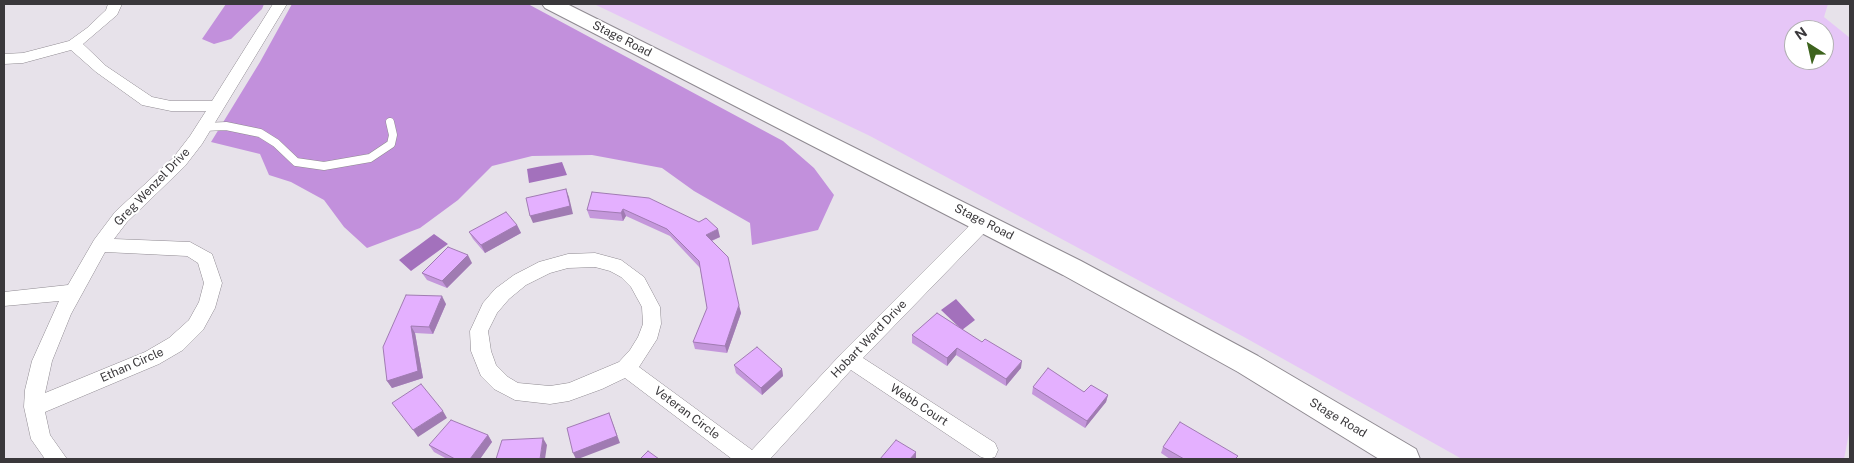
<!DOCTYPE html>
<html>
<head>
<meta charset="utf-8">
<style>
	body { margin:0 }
	#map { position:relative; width:1854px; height:463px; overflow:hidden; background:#e7e2ea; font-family:"Public Sans",sans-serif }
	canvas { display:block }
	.frame { position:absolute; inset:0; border:5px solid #3a383b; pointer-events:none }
	.north { position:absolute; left:1784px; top:20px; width:50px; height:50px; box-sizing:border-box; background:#fff; border:1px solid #b0afb1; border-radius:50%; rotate:325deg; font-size:14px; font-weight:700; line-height:20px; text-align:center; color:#3a383b }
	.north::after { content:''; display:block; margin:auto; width:18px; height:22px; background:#3d631d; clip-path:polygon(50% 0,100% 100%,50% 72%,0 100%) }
</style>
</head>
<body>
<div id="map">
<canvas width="1854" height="463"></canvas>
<div class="frame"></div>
<div class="north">N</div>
</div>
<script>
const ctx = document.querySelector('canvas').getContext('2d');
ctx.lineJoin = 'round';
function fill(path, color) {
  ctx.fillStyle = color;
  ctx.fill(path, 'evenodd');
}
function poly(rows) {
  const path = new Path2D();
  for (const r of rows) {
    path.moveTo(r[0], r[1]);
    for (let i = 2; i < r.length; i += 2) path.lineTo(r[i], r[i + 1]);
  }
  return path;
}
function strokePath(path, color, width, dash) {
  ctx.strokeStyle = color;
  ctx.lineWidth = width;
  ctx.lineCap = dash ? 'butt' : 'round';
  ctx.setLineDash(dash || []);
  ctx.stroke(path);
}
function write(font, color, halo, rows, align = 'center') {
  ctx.font = font + ' "Public Sans",sans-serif';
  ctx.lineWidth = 4;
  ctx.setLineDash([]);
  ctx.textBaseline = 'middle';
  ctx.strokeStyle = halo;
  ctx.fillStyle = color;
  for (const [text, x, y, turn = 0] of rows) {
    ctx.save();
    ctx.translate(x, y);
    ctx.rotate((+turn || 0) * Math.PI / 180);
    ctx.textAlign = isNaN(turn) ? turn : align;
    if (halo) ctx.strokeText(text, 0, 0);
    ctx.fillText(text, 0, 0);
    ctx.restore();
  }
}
fill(poly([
	[594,4,1828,4,1824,17,1850,38,1850,428,1844,459,1462,459,1244,337,870,136],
	[1794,30,1824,30,1824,60,1794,60]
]), '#e6c6f7');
fill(poly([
	[226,4,264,4,262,9,231,39,214,44,202,39],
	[292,4,528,4,783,141,814,168,834,195,818,230,752,245,750,223,694,191,662,168,592,155,532,156,492,166,458,200,420,228,367,248,344,227,324,200,291,182,269,175,260,154,211,142,260,62]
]), '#c290dc');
fill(poly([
	[562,162,567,175,529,183,527,169],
	[434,234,448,244,411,271,399,260],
	[956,299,975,320,962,330,941,310]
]), '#a371bc');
const lane = poly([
	[204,127,226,126,260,133,276,143,296,162,324,166,370,158,391,144,393,135,390,122]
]);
const street = poly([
	[108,4,122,4,117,15,83,44,106,66,152,97,171,101,212,101,273,4,287,4,202,144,185,166,127,222,114,239,190,242,212,254,222,283,215,308,203,330,183,350,159,364,45,412,50,435,67,459,45,459,31,439,24,407,25,390,32,361,59,301,4,306,4,292,68,285,94,240,115,212,173,158,190,136,206,111,171,111,142,105,96,72,71,50,23,63,4,64,4,54,23,53,69,41,87,28,106,10,108,4],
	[105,252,187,256,198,263,204,283,199,302,189,320,169,338,145,352,45,393,52,361,71,314,105,252],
	[984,216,990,217,993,222,990,227,863,358,995,443,998,450,995,457,988,459,981,457,851,370,770,459,732,459,625,378,602,389,569,401,550,404,515,400,494,389,481,376,471,351,470,331,483,303,495,289,514,275,539,262,568,254,595,253,621,260,644,277,660,307,661,324,657,339,639,367,752,450,842,353,978,217,984,216],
	[595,267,610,271,621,277,631,287,642,307,643,324,638,337,630,350,619,362,569,383,550,386,518,383,508,377,496,365,491,351,488,331,497,313,509,299,526,285,550,273,568,268,595,267]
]);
const secondary = poly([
	[542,4,567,4,1081,261,1258,356,1416,449,1420,459,1379,459,1238,372,1063,275,545,8,542,4]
]);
strokePath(lane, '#8f8a91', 9);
strokePath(street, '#8f8a91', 1);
strokePath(secondary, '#8f8a91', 2);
strokePath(lane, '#fff', 8);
fill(street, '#fff');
fill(secondary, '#fff');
fill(poly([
	[592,192,720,237,712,241,741,313,727,353,695,349,693,342,707,308,700,268,670,236,626,216,623,221,590,218,587,210],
	[517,225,521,233,485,253,473,239,469,232],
	[472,263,447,288,427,280,422,273],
	[406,295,446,304,433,334,415,333,423,378,392,388,387,381],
	[937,313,1021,368,1006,386,956,355,947,366,912,343,912,335],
	[734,365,782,369,783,376,762,395,736,373],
	[1033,387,1084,392,1108,395,1106,402,1085,428,1032,394],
	[488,435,492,442,480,459,447,459,434,452,429,445],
	[1163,447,1236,459,1170,459,1161,453]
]), '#c497db');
fill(poly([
	[566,189,569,197,573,214,533,223,530,216],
	[623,209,626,216,623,221,621,213],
	[517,225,521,233,485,253,481,245],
	[718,229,720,237,708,242,706,235],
	[468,255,472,263,447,288,442,281],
	[442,296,446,304,433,334,429,327],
	[739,305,741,313,727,353,725,346],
	[411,326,415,333,423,378,392,388,387,381],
	[957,348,956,355,947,366,947,358],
	[1022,361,1021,368,1006,386,1006,379],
	[782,369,783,376,762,395,761,388],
	[1108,395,1106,402,1085,428,1087,421],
	[443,411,447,418,418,437,413,430],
	[609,413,620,443,578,459,576,459,573,453],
	[488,435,492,442,480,459,470,459],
	[543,438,547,445,545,459,540,459],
	[916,452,916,459,910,459]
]), '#a07bb2');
const building = poly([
	[566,189,570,206,530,216,526,198,566,189],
	[592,192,649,198,699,222,706,218,718,229,706,235,728,257,739,305,725,346,693,342,707,308,699,261,667,229,623,209,621,213,587,210,592,192],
	[506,212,517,225,481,245,469,232,506,212],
	[448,247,468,255,442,281,422,273,448,247],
	[406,295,442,296,429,327,411,326,418,371,387,381,383,347,406,295],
	[937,313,982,342,985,339,1022,361,1006,379,957,348,947,358,912,335,937,313],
	[757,347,782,369,761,388,734,365,757,347],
	[1048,368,1084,392,1091,385,1108,395,1087,421,1033,387,1048,368],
	[421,384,443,411,413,430,392,403,421,384],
	[609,413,617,436,573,453,567,428,609,413],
	[451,420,488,435,470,459,455,459,429,445,451,420],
	[1180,422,1238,456,1235,459,1184,459,1163,447,1180,422],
	[543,438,540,459,496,459,502,440,543,438],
	[896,440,916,452,910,459,880,459,896,440],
	[648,451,659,459,640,459,648,451]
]);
fill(building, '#e4b0ff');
strokePath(building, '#a07bb2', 1);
write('12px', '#3a383b', '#fff', [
	["Stage Road",622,39,27],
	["Greg Wenzel Drive",152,187,-46],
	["Stage Road",984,222,27],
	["Hobart Ward Drive",869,339,-46],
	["Ethan Circle",132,365,-24],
	["Webb Court",919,405,33],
	["Veteran Circle",687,413,37],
	["Stage Road",1338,418,31]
]);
</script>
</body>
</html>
